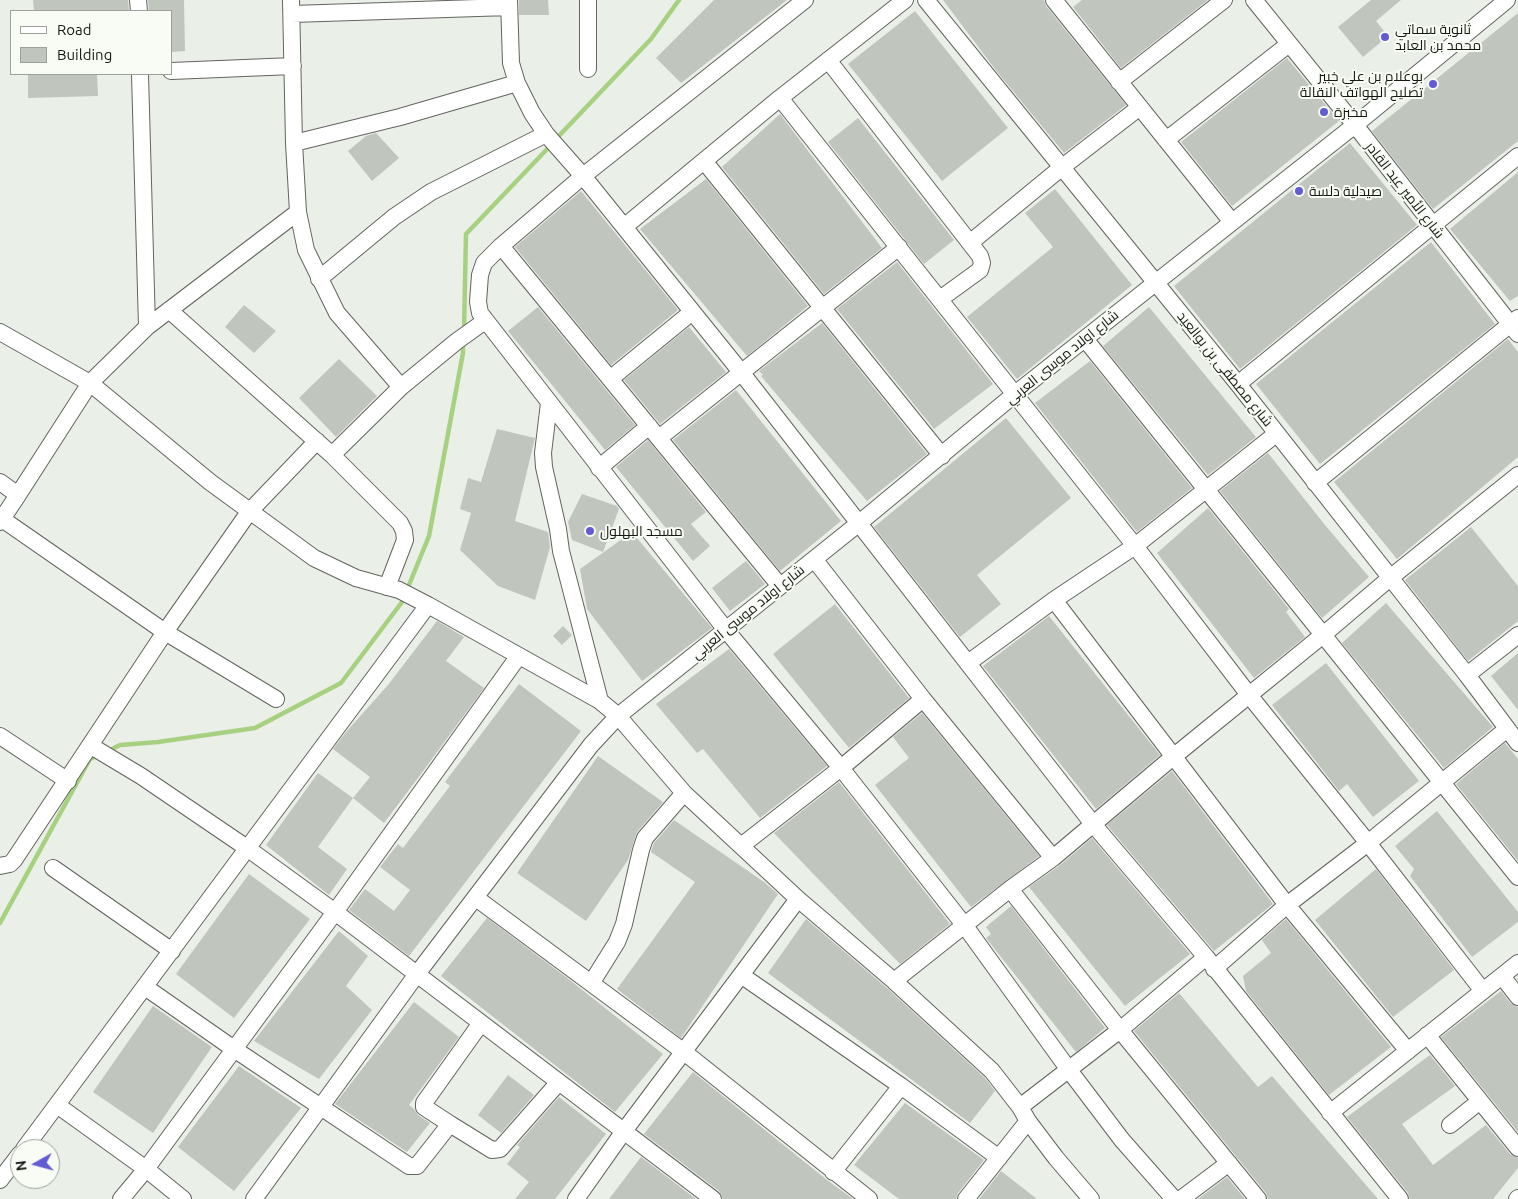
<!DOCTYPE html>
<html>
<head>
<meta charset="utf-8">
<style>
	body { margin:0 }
	#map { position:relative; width:1518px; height:1199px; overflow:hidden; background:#eaefe7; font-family:Ubuntu,sans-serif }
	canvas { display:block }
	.legend { position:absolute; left:10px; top:10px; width:162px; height:65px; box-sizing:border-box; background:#f8fcf4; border:1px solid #9ea19b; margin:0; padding:6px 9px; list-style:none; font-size:15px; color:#161815 }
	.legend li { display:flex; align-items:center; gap:10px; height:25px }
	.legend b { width:25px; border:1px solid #9ea19b }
	.north { position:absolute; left:10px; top:1139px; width:50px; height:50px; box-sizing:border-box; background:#f8fcf4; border:1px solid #9ea19b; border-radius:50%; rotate:263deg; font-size:14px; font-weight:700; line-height:20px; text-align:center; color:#161815 }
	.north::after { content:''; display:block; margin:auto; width:18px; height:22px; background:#625bd4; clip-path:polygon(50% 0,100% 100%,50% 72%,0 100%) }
</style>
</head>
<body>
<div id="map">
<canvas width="1518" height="1199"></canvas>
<ul class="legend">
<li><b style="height:6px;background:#fff"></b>Road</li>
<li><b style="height:14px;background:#c0c5bd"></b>Building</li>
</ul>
<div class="north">N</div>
</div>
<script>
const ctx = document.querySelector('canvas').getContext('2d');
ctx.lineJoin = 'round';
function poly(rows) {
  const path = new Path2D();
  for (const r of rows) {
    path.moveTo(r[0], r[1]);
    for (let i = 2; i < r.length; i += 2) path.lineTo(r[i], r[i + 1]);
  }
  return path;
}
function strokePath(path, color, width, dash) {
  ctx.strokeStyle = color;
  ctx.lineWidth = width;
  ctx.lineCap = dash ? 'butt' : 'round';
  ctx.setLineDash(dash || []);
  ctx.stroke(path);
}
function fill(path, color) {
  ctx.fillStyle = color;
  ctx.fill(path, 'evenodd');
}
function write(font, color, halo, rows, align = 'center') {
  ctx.font = font + ' Ubuntu,Cairo,sans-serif';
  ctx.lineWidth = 4;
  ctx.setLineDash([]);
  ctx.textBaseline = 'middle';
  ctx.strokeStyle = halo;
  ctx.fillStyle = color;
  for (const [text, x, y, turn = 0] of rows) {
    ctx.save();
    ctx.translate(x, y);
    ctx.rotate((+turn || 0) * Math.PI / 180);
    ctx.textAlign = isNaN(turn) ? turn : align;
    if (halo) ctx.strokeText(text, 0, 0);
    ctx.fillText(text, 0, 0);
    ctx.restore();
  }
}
strokePath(poly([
	[556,139,651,39,679,0],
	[464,331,466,234,551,145],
	[108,751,120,745,158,742,255,728,341,683,402,602,429,536,463,353,463,341],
	[0,923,90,759,99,755]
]), '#a7d181', 4.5);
fill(poly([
	[33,0,128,0,129,11,34,11],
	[148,0,184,0,185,51,171,52,171,11,149,11],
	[519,0,548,0,549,15,519,15],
	[714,0,787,0,681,83,656,58],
	[943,0,1044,0,1046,6,1126,105,1064,153,998,73],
	[1082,0,1208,0,1121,68,1073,7],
	[1371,0,1401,0,1376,21,1388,36,1363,57,1338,27],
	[915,11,1008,128,942,181,848,64],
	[1518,13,1518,141,1433,209,1372,131],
	[1287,58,1339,121,1232,206,1181,142],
	[28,74,97,74,98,96,28,98],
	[780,114,882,248,824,294,722,167],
	[858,118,954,240,924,264,828,142],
	[376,133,399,158,372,181,348,151,366,136],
	[1350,143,1417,225,1240,369,1174,286],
	[1518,172,1518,296,1510,301,1450,229],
	[706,179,808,306,747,356,640,229],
	[1055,189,1132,285,1017,379,967,317,1053,247,1025,213],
	[581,191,678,310,611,365,515,247],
	[1431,242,1495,324,1320,464,1256,384],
	[897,262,993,384,934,429,837,309],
	[244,305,276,331,254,353,225,327],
	[538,307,635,425,605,450,508,331],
	[1149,307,1256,437,1208,475,1103,346],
	[822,323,927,454,867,501,761,376,763,375,759,371],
	[689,327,726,372,660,424,624,380],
	[1508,339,1518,352,1518,457,1397,559,1334,482],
	[339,359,377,396,336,437,299,398],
	[1090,361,1192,488,1137,532,1035,403],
	[736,390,841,521,780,571,673,440],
	[1006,418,1071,498,977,575,1001,604,960,637,874,527],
	[497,429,535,438,515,521,548,532,550,547,535,600,498,586,460,550,471,513,460,509,468,478,481,482],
	[648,440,706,512,691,524,710,546,693,561,616,467],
	[1268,453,1325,525,1369,577,1322,618,1220,491],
	[582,494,617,506,619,509,603,552,572,540,568,522],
	[1208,508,1289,609,1286,612,1305,637,1254,678,1157,553],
	[1471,527,1518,586,1518,621,1468,661,1405,580],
	[632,532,712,628,642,681,587,609,580,569],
	[746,561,765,584,730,611,712,588],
	[1386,603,1493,727,1444,768,1342,643],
	[835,604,909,698,849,748,773,654],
	[1049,616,1160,755,1096,809,983,666],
	[437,621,464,637,446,661,484,688,421,774,384,823,353,798,370,777,333,749,346,732,388,685],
	[563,626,572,635,562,645,553,636],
	[729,649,827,766,760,818,703,749,697,753,656,704],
	[1518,653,1518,710,1491,676],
	[1326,663,1419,781,1373,817,1347,784,1339,791,1272,705],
	[519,684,581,731,409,956,349,910,365,889,394,911,410,890,380,867,398,844,403,848,450,786,445,782],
	[922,713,1039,856,971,907,875,785,909,758,893,737],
	[1505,743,1518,759,1518,861,1456,784],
	[598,756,663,802,637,832,628,860,586,921,517,873],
	[1172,771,1273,904,1214,951,1107,825],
	[318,773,353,798,318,847,347,869,329,895,266,845],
	[839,782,950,924,900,964,774,833],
	[1437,811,1518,912,1518,922,1472,957,1410,876,1414,869,1395,846],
	[674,820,764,882,778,894,681,1038,617,989,695,882,651,852,654,843],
	[1092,838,1190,954,1125,1006,1029,887,1059,866],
	[1376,869,1454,970,1393,1017,1315,920],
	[249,874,310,919,234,1018,176,974],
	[1011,906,1105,1028,1076,1052,986,938,991,934,986,927],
	[487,918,566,977,663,1054,615,1112,441,976],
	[806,919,887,988,985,1078,995,1091,970,1123,768,973],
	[1286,919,1391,1047,1329,1095,1246,991,1243,976,1271,953,1262,940],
	[339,931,368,956,346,986,372,1010,319,1079,254,1041],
	[1501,991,1510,1003,1518,1007,1518,1132,1441,1037],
	[1179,993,1258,1087,1272,1076,1378,1199,1268,1199,1266,1193,1134,1031],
	[414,1002,459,1037,409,1105,414,1109,418,1115,430,1123,407,1152,335,1104],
	[153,1006,212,1047,153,1133,93,1092],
	[1430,1055,1455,1086,1402,1124,1433,1165,1486,1125,1510,1154,1518,1158,1518,1168,1493,1199,1410,1199,1408,1193,1347,1117],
	[239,1066,301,1108,234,1191,178,1147],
	[693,1072,827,1180,853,1199,723,1199,719,1191,644,1134],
	[508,1075,534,1095,501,1133,478,1115],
	[559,1097,606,1134,555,1199,515,1199,529,1182,507,1164,520,1147,517,1145],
	[905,1103,984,1160,958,1193,956,1199,899,1199,854,1165],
	[641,1157,696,1199,609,1199],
	[1001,1171,1037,1199,979,1199],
	[1227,1177,1245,1199,1198,1199]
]), '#c0c5bd');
const minor = poly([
	[138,0,139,11],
	[291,0,294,143,298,212,306,250,337,313,401,387],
	[509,0,511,63,517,83,532,113,546,134,583,176,741,372,1093,824,1206,957,1400,1199],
	[805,0,583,176,501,246,484,263,480,275,478,302,480,313,726,630,841,768,965,926,1069,1070,1122,1140,1174,1199],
	[926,0,1238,384,1467,675,1518,743],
	[1054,0,1232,222],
	[1254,0,1355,125,1518,334],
	[292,14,509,7],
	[828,60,980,256,982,263,980,270,940,299],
	[588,69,588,0],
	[171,71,293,66],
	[140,74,147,327],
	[1119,82,1224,0],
	[780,98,1135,546,1249,695,1368,843,1483,991],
	[1166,140,1289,44],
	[294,143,400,117,517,83],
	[704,161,942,456],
	[624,227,780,98,905,0],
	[971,242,1061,168,1140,107],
	[501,246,780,586],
	[319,279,394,217,431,192,546,134],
	[169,310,332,455,400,523,404,531,405,540,387,587],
	[0,332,90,383,210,482,314,558,356,578,399,590,428,605,600,701,618,716,684,793,798,899,894,981,992,1071,1020,1107,1028,1121,1056,1158,1091,1199],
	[1085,339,1518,877],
	[610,379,692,312],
	[1238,384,1518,156],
	[549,403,543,453,544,467,558,529,561,551,600,701],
	[659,438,899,247],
	[332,455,401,387,457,341,485,321],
	[599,468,649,426],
	[0,482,18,495,0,522],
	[1315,483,1518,318],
	[18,495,90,383,147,327,298,212],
	[2,519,165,632,276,699],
	[814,559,923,699,1053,858],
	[1054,600,1287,905,1408,1051],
	[968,663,1054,600,1135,546,1276,434],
	[1467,675,1518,635],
	[0,736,68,781],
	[91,746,141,776,247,848,335,912,713,1199],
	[741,846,841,768,923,699],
	[0,866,10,864,14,860,165,632,249,512,317,441],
	[53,868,172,951],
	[1010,889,1120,1030,1258,1199],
	[476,898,684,1052,869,1199],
	[1214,969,1287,905,1368,843,1507,729],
	[741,975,901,1086,999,1158],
	[1502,976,1518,997],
	[894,981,1010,889,1053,858,1173,757,1323,635,1390,578,1518,475],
	[592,982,617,942,624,924,641,850,645,838,684,793],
	[145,987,234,1049,409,1166,417,1166,450,1124,492,1150,500,1149,559,1082],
	[1427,1035,1518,1148],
	[57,1105,146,1169,183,1199],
	[1020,1107,1120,1030,1206,957],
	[1330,1113,1518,963],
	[450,1124,424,1107,424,1103,481,1023],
	[1450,1125,1480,1101],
	[24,1149,428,605],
	[833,1172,901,1086],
	[0,1180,20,1154],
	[121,1199,146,1169,335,912,518,657],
	[254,1199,417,974,591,745,618,716,858,524,1015,394,1355,125,1507,0],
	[576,1199,624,1131,798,899],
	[966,1199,1028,1121],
	[1181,1199,1229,1163],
	[1517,1199,1518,1198]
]);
strokePath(minor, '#62655e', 18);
strokePath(minor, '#fff', 16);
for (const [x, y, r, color] of [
	[1385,37,5,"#625bd4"],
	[1433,84,5,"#625bd4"],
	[1324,112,5,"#625bd4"],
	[1299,191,5,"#625bd4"],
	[590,531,5,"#625bd4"]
]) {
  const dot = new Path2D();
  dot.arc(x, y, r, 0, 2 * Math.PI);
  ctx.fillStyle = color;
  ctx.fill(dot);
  strokePath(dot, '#f8fcf4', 2);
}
write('14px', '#161815', '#f8fcf4', [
	["ثانوية سماتي",1395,29],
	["محمد بن العابد",1395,45],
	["بوعلام بن علي خبير",1423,76,"right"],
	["تصليح الهواتف النقالة",1423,92,"right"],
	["مخبزة",1334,112],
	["صيدلية دلسة",1309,191],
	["مسجد البهلول",600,531]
], 'left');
write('14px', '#161815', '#f8fcf4', [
	["شارع الأمير عبد القادر",1405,190,52],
	["شارع اولاد موسى العربي",1062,357,-39],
	["شارع مصطفى بن بوالعيد",1225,369,51],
	["شارع اولاد موسى العربي",748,612,-39]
]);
</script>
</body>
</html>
